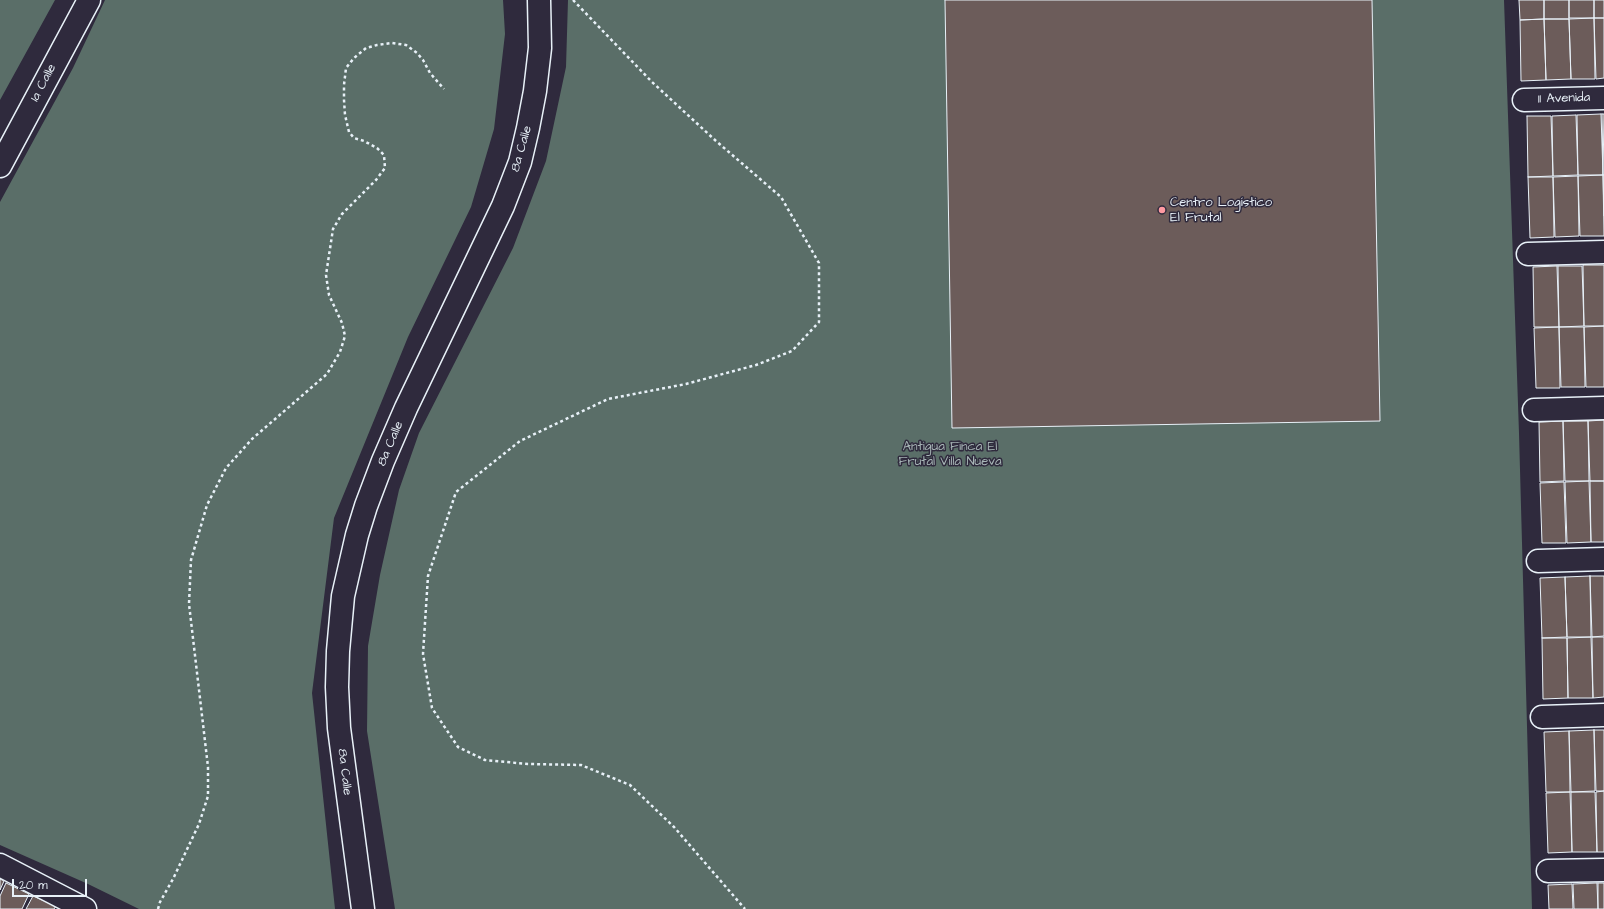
<!DOCTYPE html>
<html>
<head>
<meta charset="utf-8">
<style>
	body { margin:0 }
	#map { position:relative; width:1604px; height:909px; overflow:hidden; background:#2f2a3d; font-family:"Architects Daughter",sans-serif }
	canvas { display:block }
	.scale { position:absolute; left:12px; top:879px; width:75px; height:18px; box-sizing:border-box; border:2px solid #e8f1f8; border-top:0; padding-left:5px; font-size:12px; line-height:14px; white-space:nowrap; color:#e8f1f8; -webkit-text-stroke:3px #2f2a3d; paint-order:stroke }
</style>
</head>
<body>
<div id="map">
<canvas width="1604" height="909"></canvas>
<div class="scale">20 m</div>
</div>
<script>
const ctx = document.querySelector('canvas').getContext('2d');
ctx.lineJoin = 'round';
function fill(path, color) {
  ctx.fillStyle = color;
  ctx.fill(path, 'evenodd');
}
function poly(rows) {
  const path = new Path2D();
  for (const r of rows) {
    path.moveTo(r[0], r[1]);
    for (let i = 2; i < r.length; i += 2) path.lineTo(r[i], r[i + 1]);
  }
  return path;
}
function strokePath(path, color, width, dash) {
  ctx.strokeStyle = color;
  ctx.lineWidth = width;
  ctx.lineCap = dash ? 'butt' : 'round';
  ctx.setLineDash(dash || []);
  ctx.stroke(path);
}
function write(font, color, halo, rows, align = 'center') {
  ctx.font = font + ' "Architects Daughter",sans-serif';
  ctx.lineWidth = 3;
  ctx.setLineDash([]);
  ctx.textBaseline = 'middle';
  ctx.strokeStyle = halo;
  ctx.fillStyle = color;
  for (const [text, x, y, turn = 0] of rows) {
    ctx.save();
    ctx.translate(x, y);
    ctx.rotate((+turn || 0) * Math.PI / 180);
    ctx.textAlign = isNaN(turn) ? turn : align;
    if (halo) ctx.strokeText(text, 0, 0);
    ctx.fillText(text, 0, 0);
    ctx.restore();
  }
}
fill(poly([
	[0,0,55,0,0,100],
	[105,0,503,0,505,34,494,129,471,207,408,337,334,518,312,693,335,909,139,909,88,884,0,845,0,202,73,68],
	[568,0,1504,0,1519,433,1532,909,395,909,367,731,368,646,380,575,399,490,419,433,513,248,546,161,566,67]
]), '#5a6e68');
const building = poly([
	[945,0,1372,0,1380,421,952,428,945,0],
	[1519,0,1544,0,1544,19,1520,20,1519,0],
	[1544,0,1569,0,1569,19,1544,19,1544,0],
	[1569,0,1594,0,1594,18,1569,18,1569,0],
	[1594,0,1604,0,1604,18,1594,18,1594,0],
	[1594,18,1595,79,1571,79,1569,19,1594,18],
	[1594,18,1604,18,1604,78,1596,79,1594,18],
	[1544,19,1546,80,1521,81,1520,20,1544,19],
	[1544,19,1569,19,1571,79,1546,80,1544,19],
	[1601,114,1603,175,1578,175,1577,115,1601,114],
	[1602,114,1604,114,1603,175,1602,114],
	[1576,115,1578,175,1553,176,1552,116,1576,115],
	[1527,116,1551,116,1553,176,1528,177,1527,116],
	[1603,175,1604,236,1580,236,1578,176,1603,175],
	[1603,175,1604,175,1604,216,1603,175],
	[1578,176,1579,236,1555,237,1553,177,1578,176],
	[1528,177,1553,177,1554,237,1530,238,1528,177],
	[1583,265,1604,265,1604,326,1584,326,1583,265],
	[1557,266,1559,327,1534,327,1533,267,1557,266],
	[1558,266,1582,266,1584,326,1559,327,1558,266],
	[1604,326,1604,387,1586,387,1584,327,1604,326],
	[1559,327,1560,388,1536,388,1534,328,1559,327],
	[1559,327,1584,327,1585,387,1561,387,1559,327],
	[1604,420,1604,481,1590,481,1588,421,1604,420],
	[1563,421,1564,481,1540,482,1539,422,1563,421],
	[1563,421,1588,421,1589,481,1565,481,1563,421],
	[1589,481,1591,542,1567,543,1565,482,1589,481],
	[1590,481,1604,481,1604,542,1591,542,1590,481],
	[1564,482,1566,543,1542,543,1540,483,1564,482],
	[1590,576,1591,637,1567,637,1565,577,1590,576],
	[1590,576,1604,576,1604,636,1592,637,1590,576],
	[1565,577,1567,637,1542,638,1540,578,1565,577],
	[1591,637,1593,698,1568,698,1567,638,1591,637],
	[1592,637,1604,637,1604,697,1593,698,1592,637],
	[1542,638,1567,638,1568,698,1543,699,1542,638],
	[1594,730,1595,791,1571,792,1569,731,1594,730],
	[1594,730,1604,730,1604,791,1596,791,1594,730],
	[1569,731,1570,792,1546,792,1544,732,1569,731],
	[1604,791,1604,852,1597,852,1596,792,1604,791],
	[1570,792,1572,852,1548,853,1546,793,1570,792],
	[1571,792,1595,792,1597,852,1572,852,1571,792],
	[0,879,4,881,0,890,0,879],
	[6,883,29,894,22,909,0,909,0,896,6,883],
	[1597,883,1598,909,1574,909,1573,884,1597,883],
	[1598,883,1604,883,1604,909,1598,909,1598,883],
	[1572,884,1573,909,1549,909,1548,885,1572,884],
	[33,896,56,906,54,909,26,909,33,896]
]);
fill(building, '#6c5c5a');
strokePath(building, '#e8f1f8', 1);
const minor = poly([
	[1524,100,1604,98],
	[0,166,89,0],
	[1528,254,1604,252],
	[1534,410,1604,408],
	[1538,561,1604,559],
	[1542,717,1604,715],
	[0,865,85,909],
	[1548,871,1604,870]
]);
const secondary = poly([
	[363,909,339,728,337,687,338,651,343,596,357,535,366,506,383,461,406,408,503,206,520,162,528,128,535,91,540,48,539,0]
]);
strokePath(minor, '#e8f1f8', 25);
strokePath(secondary, '#e8f1f8', 25);
strokePath(poly([
	[573,0,652,82,716,141,781,197,819,263,819,322,792,351,756,365,686,384,608,399,520,441,456,492,428,576,423,654,432,708,458,747,485,760,528,764,581,765,630,785,674,827,745,909],
	[158,909,160,902,173,879,199,824,208,796,208,767,189,604,191,560,207,505,226,468,252,439,327,374,340,352,345,336,342,323,329,295,326,275,333,229,342,214,376,180,385,168,384,155,377,148,364,141,354,138,349,132,345,115,344,100,344,85,346,68,354,58,366,48,377,45,392,43,406,45,417,53,423,60,430,73,444,89]
]), '#e8f1f8', 2.5, [3, 3]);
strokePath(minor, '#2f2a3d', 22);
strokePath(secondary, '#2f2a3d', 22);
for (const [x, y, r, color] of [
	[1162,210,4,"#ff9aa2"]
]) {
  const dot = new Path2D();
  dot.arc(x, y, r, 0, 2 * Math.PI);
  ctx.fillStyle = color;
  ctx.fill(dot);
  strokePath(dot, '#2f2a3d', 1.5);
}
write('13px', '#e8f1f8', '#2f2a3d', [
	["1a Calle",44,83,-62],
	["11 Avenida",1564,99,-2],
	["8a Calle",522,149,-74],
	["8a Calle",391,444,-67],
	["8a Calle",344,772,83]
]);
write('13px', '#e8f1f8', '#2f2a3d', [
	["Centro Logístico",1170,203],
	["El Frutal",1170,218]
], 'left');
write('13px', '#a8b6b7', '#2f2a3d', [
	["Antigua Finca El",950,447],
	["Frutal Villa Nueva",950,462]
]);
</script>
</body>
</html>
